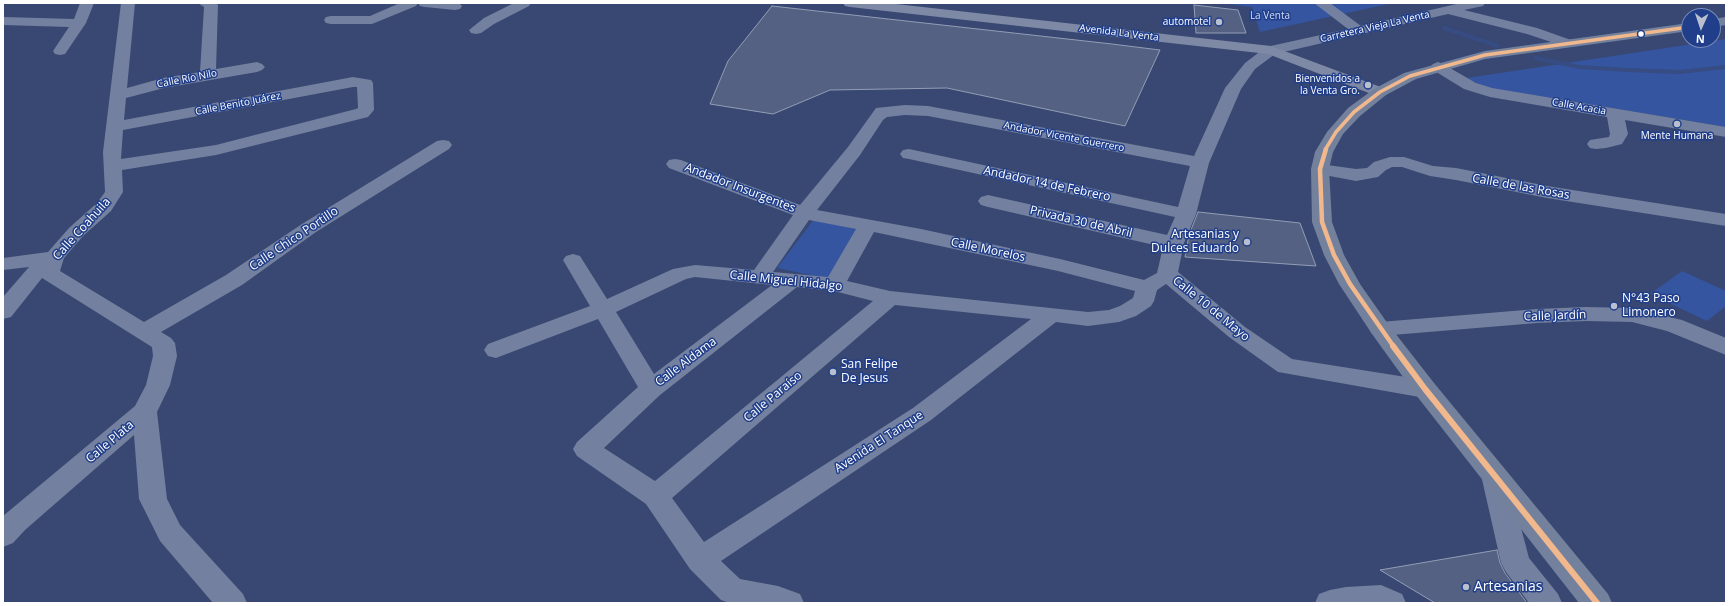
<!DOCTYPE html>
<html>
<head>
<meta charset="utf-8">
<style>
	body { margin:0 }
	#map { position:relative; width:1729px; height:606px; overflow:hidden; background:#384872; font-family:"Open Sans",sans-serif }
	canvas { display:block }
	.frame { position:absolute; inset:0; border:4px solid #fff; pointer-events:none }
	.north { position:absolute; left:1681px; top:8px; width:40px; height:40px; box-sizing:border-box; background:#203e8a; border:1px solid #798bb9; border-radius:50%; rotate:183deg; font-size:11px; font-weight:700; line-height:16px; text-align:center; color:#fff }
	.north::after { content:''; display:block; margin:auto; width:14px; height:18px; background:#b9bfce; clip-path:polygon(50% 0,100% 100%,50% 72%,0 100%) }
</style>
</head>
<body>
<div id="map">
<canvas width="1729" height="606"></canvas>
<div class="frame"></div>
<div class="north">N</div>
</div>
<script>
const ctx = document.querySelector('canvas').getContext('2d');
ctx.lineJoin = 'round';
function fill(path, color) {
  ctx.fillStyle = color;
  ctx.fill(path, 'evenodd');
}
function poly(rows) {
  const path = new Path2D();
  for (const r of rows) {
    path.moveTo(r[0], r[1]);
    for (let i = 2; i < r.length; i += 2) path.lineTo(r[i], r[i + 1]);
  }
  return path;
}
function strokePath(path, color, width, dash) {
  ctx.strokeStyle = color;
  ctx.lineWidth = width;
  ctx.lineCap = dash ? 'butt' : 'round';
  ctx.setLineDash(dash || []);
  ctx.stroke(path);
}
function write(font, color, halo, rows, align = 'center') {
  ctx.font = font + ' "Open Sans",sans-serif';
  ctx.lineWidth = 3;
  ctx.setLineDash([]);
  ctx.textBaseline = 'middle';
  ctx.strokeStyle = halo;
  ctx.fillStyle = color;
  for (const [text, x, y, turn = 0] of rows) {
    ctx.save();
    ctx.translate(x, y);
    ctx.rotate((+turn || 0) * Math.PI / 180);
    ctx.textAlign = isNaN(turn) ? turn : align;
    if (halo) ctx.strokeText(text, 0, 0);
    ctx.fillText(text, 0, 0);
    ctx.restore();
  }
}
fill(poly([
	[1220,3,1393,3,1260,32,1252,7],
	[1726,39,1726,127,1484,87,1467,78],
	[815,218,858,230,829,279,777,268],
	[1682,271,1726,291,1726,306,1707,321,1650,294]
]), '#3555a1');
strokePath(poly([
	[1444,28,1498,46],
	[1535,58,1580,67,1627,70,1679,72,1726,67]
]), '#364c82', 4);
const building = poly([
	[1194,5,1238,10,1246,33,1196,33,1194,5],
	[772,6,1112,44,1160,50,1125,126,947,88,830,90,773,114,710,104,728,61,772,6],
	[1198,212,1300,223,1316,266,1185,257,1189,235,1198,212],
	[1497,550,1500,563,1505,573,1527,603,1435,603,1380,570,1497,550]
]);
fill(building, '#546182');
strokePath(building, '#939db5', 1);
fill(poly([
	[80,3,94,3,86,23,65,54,60,55,55,54,53,51,69,27,3,25,3,17,74,19,80,3],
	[121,3,135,3,127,88,163,78,200,72,204,7,198,3,216,3,218,5,216,69,257,62,262,64,265,67,262,70,257,72,164,88,126,98,124,120,353,77,371,80,373,83,374,110,368,117,216,155,122,170,123,192,111,211,83,236,64,258,60,271,144,322,226,275,302,224,437,141,443,140,449,141,452,145,449,149,316,232,242,285,161,332,171,338,175,343,177,356,170,385,157,412,167,499,180,525,243,594,247,603,213,603,160,541,139,499,134,435,25,530,13,543,3,547,3,516,135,406,146,385,153,356,152,347,42,278,11,317,3,319,3,297,29,267,3,270,3,258,48,252,69,228,97,203,105,192,103,152,121,3],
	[353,87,357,87,358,108,356,109,216,145,121,159,123,130,353,87],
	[400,3,418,3,416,6,372,24,331,24,326,23,324,20,326,17,331,16,370,16,400,3],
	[418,3,459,3,462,6,460,9,455,10,425,7,420,6,418,3],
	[514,3,531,3,529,6,494,24,481,33,476,34,471,33,469,30,484,18,514,3],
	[1314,3,1330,3,1361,26,1461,3,1485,3,1483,6,1464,10,1537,28,1571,40,1573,43,1571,46,1566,47,1527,34,1448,14,1275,54,1255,69,1241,89,1209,163,1196,214,1184,243,1178,272,1245,327,1292,359,1425,380,1434,383,1437,389,1434,395,1425,398,1278,372,1229,337,1166,284,1157,290,1154,301,1151,306,1136,316,1119,322,1088,326,1056,322,931,420,721,561,740,579,778,586,800,594,804,603,729,603,721,600,690,569,646,504,577,456,573,449,577,442,638,387,598,319,496,358,488,356,484,350,488,344,590,306,563,260,566,256,573,254,580,256,607,299,673,269,695,265,754,270,793,215,669,168,666,164,669,160,675,159,681,160,800,205,848,147,876,108,905,105,928,106,1194,156,1225,88,1245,63,1266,47,1348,29,1314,3],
	[905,115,928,116,1190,166,1178,207,909,149,903,150,900,154,903,158,909,159,1175,217,1167,235,988,195,981,197,978,201,981,205,988,207,1163,247,1157,273,1144,280,1060,259,921,229,817,210,860,155,883,120,887,117,905,115],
	[809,220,856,229,828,277,773,272,809,220],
	[874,232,1058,271,1135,291,1133,298,1120,306,1109,310,1088,312,890,291,847,281,874,232],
	[695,277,772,285,654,374,616,312,686,279,695,277],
	[797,287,834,291,873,301,655,481,604,448,660,395,797,287],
	[895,305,1031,319,913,408,704,542,672,498,895,305],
	[1438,62,1443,64,1476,83,1492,88,1726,127,1726,137,1625,120,1628,134,1622,144,1606,148,1596,149,1590,148,1587,144,1590,140,1609,137,1610,134,1607,117,1490,97,1464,89,1433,70,1430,67,1433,64,1438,62],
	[1390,157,1404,157,1433,166,1456,168,1547,186,1726,214,1726,226,1547,198,1456,180,1430,176,1402,167,1392,167,1386,170,1378,177,1356,181,1314,173,1311,169,1314,165,1320,164,1356,169,1367,168,1374,162,1390,157],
	[1586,307,1632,308,1682,320,1726,338,1726,355,1667,331,1632,322,1586,321,1537,323,1380,336,1372,334,1369,329,1372,324,1380,322,1537,309,1586,307],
	[1494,465,1504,468,1507,475,1529,558,1558,594,1562,603,1529,603,1506,572,1501,563,1481,475,1484,468,1494,465],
	[1381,585,1402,594,1406,603,1315,603,1319,594,1330,590,1346,587,1381,585]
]), '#74809f');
fill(poly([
	[843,3,887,3,1271,46,1386,89,1388,92,1386,95,1380,97,1374,95,1268,54,850,7,845,6,843,3]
]), '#7e89a5');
fill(poly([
	[1726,17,1726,25,1713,27,1713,19,1726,17],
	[1689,23,1689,31,1485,59,1416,79,1386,95,1360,116,1343,134,1333,152,1329,169,1332,222,1344,255,1360,284,1388,324,1434,383,1608,594,1612,603,1579,603,1416,395,1372,334,1339,284,1324,255,1312,222,1311,169,1315,152,1327,132,1348,108,1374,89,1404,73,1485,51,1689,23]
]), '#74819d');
strokePath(poly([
	[1325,150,1336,132,1354,112,1380,92,1410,76,1485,55,1689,27]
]), '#f1b78d', 3.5);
strokePath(poly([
	[1326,149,1320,169,1322,222,1334,255,1350,284,1394,347]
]), '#f1b78d', 4.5);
strokePath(poly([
	[1393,346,1425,389,1597,603]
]), '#f1b78d', 6);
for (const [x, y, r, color] of [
	[1219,22,4,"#b9bfce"],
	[1641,34,3.5,"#fff"],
	[1368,85,4,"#b9bfce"],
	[1677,124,4,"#b9bfce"],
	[1247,242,4,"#b9bfce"],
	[1614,306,4,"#b9bfce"],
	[833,372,4,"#b9bfce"],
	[1466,587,4,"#b9bfce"]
]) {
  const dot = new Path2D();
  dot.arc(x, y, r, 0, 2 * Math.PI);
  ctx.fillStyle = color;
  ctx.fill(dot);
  strokePath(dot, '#203e8a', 1.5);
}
write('10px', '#d1ddf8', '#203e8a', [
	["La Venta",1270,16]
]);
write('10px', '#fff', '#203e8a', [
	["automotel",1211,22],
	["Bienvenidos a",1360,79],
	["la Venta Gro.",1360,91],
	["Mente Humana",1677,136,"center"]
], 'right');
write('10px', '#fff', '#203e8a', [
	["Carretera Vieja La Venta",1375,27,-13],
	["Avenida La Venta",1119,33,7],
	["Calle Río Nilo",187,79,-11],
	["Calle Benito Juárez",238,104,-11],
	["Calle Acacia",1579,107,10],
	["Andador Vicente Guerrero",1064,137,11]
]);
write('12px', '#fff', '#203e8a', [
	["Andador 14 de Febrero",1047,184,12],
	["Calle de las Rosas",1521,187,10],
	["Andador Insurgentes",740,188,21],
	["Privada 30 de Abril",1081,222,13],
	["Calle Coahuila",82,229,-48],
	["Calle Chico Portillo",294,239,-34],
	["Calle Morelos",988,250,12],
	["Calle Miguel Hidalgo",786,281,6],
	["Calle 10 de Mayo",1211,309,39],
	["Calle Jardín",1555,316,-2],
	["Calle Aldama",686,362,-37],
	["Calle Paraíso",773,397,-40],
	["Calle Plata",110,442,-40],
	["Avenida El Tanque",879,442,-33]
]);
write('12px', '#fff', '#203e8a', [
	["Artesanias y",1239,235,"right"],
	["Dulces Eduardo",1239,249,"right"],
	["N°43 Paso",1622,299],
	["Limonero",1622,313],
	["San Felipe",841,365],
	["De Jesus",841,379]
], 'left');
write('14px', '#fff', '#203e8a', [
	["Artesanias",1474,587]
], 'left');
</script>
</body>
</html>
